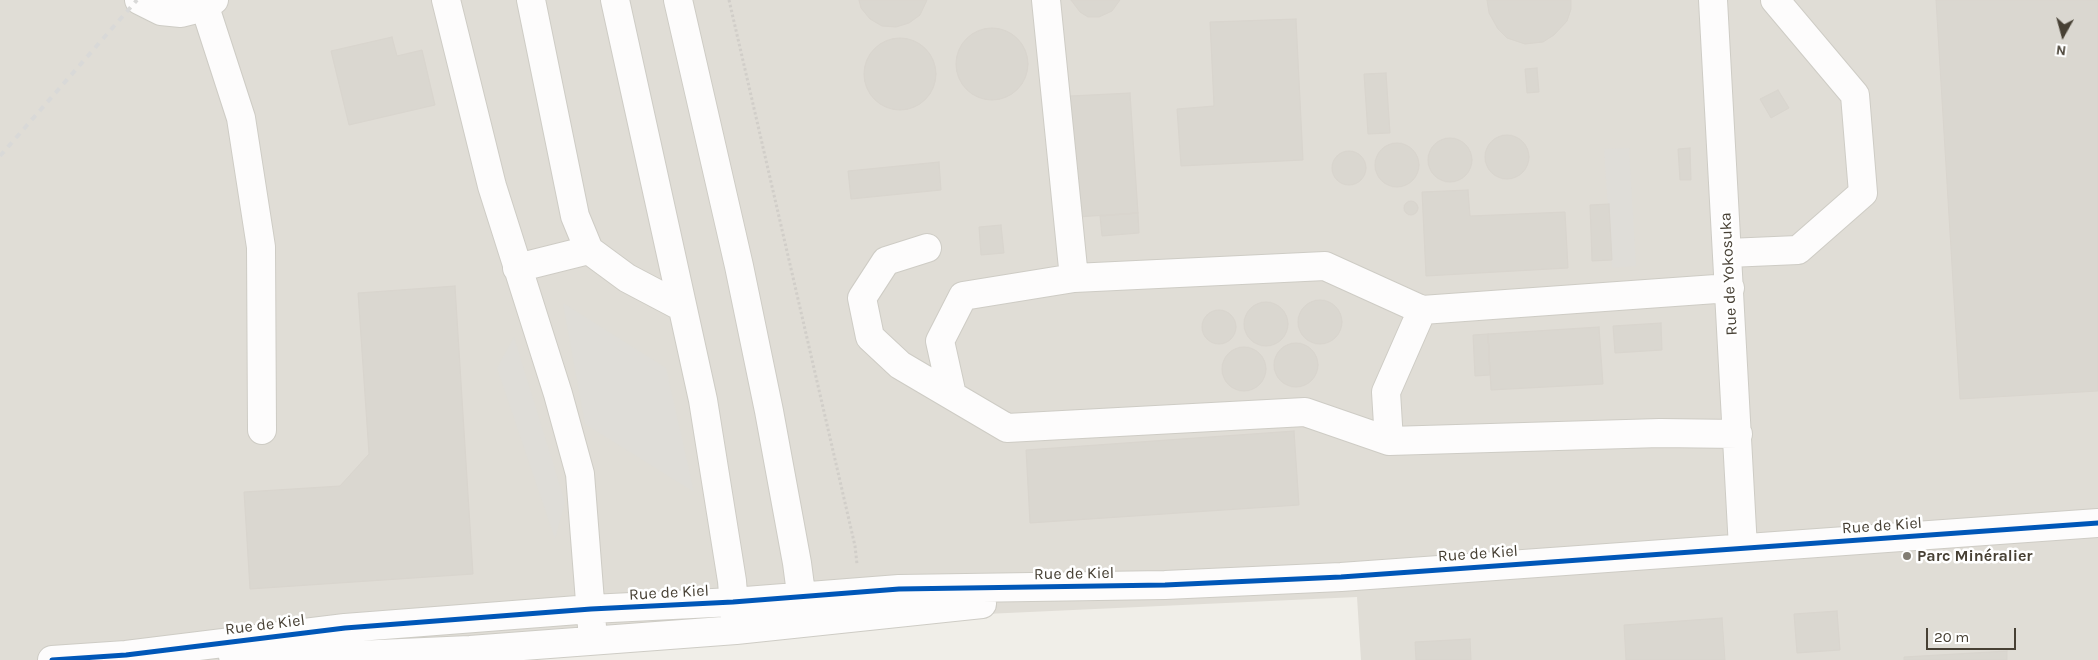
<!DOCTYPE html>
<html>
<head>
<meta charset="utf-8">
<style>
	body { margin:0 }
	#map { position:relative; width:2098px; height:660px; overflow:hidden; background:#f0eee8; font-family:Karla,sans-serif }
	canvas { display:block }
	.north { position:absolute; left:2038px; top:10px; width:50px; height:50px; -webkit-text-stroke:4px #fff; paint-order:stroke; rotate:187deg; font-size:14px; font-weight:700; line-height:20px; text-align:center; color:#474034 }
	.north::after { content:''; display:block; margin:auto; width:18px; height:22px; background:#474034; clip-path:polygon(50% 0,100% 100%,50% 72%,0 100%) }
	.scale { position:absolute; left:1926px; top:628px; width:90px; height:22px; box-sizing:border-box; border:2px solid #474034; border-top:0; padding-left:6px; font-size:15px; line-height:18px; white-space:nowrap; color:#474034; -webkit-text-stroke:4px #fff; paint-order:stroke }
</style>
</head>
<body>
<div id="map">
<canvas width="2098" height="660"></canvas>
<div class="north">N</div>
<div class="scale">20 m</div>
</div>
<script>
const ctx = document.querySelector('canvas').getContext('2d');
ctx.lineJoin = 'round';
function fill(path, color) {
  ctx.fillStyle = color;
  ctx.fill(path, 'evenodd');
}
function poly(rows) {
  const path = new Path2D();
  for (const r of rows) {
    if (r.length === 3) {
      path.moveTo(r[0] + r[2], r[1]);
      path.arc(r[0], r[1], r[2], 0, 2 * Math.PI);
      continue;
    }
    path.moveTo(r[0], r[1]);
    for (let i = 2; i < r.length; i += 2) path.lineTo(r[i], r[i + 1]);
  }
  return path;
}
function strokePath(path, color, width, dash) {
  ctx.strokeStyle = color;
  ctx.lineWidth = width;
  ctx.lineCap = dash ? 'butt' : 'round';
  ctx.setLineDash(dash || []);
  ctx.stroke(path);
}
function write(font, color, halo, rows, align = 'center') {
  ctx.font = font + ' Karla,sans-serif';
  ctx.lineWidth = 5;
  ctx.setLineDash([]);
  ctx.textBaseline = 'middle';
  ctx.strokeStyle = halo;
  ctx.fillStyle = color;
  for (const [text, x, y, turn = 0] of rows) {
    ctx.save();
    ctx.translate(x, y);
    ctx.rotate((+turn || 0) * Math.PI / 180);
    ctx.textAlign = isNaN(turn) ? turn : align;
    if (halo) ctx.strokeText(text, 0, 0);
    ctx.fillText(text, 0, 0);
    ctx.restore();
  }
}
fill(poly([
	[0,0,2098,0,2098,660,1361,660,1357,597,811,622,425,660,0,660]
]), '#e0ddd6');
fill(poly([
	[1629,148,1636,266,1612,268,1604,149],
	[563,303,666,368,694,492,585,424],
	[514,337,565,502,555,539,497,368]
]), '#dfddd8');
const building = poly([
	[859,0,927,0,920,15,909,23,896,27,882,26,870,19,861,8,859,0],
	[1071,0,1120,0,1112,11,1099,17,1088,17,1080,12,1071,0],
	[1487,0,1571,0,1571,9,1567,21,1554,35,1543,42,1525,44,1507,38,1498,29,1489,13,1487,0],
	[1936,0,2098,0,2098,391,1960,399,1936,0],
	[1296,19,1303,160,1181,166,1177,109,1214,106,1210,22,1296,19],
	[992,64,36],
	[392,37,397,56,422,50,435,105,349,125,331,51,392,37],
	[900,74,36],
	[1537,68,1539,92,1527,93,1525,69,1537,68],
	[1386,73,1390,133,1368,134,1364,74,1386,73],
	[1778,90,1789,108,1771,118,1760,99,1778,90],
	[1130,93,1138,213,1077,217,1070,96,1130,93],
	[1507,157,22],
	[1450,160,22],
	[1397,165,22],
	[1690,148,1691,180,1680,180,1678,149,1690,148],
	[1349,168,17],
	[939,162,941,190,851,199,848,171,939,162],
	[1468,190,1470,216,1565,212,1568,268,1426,276,1422,192,1468,190],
	[1411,208,7],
	[1609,204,1612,260,1592,261,1590,205,1609,204],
	[1138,213,1139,233,1102,236,1100,216,1138,213],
	[1001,225,1004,253,981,255,979,227,1001,225],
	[455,286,473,574,250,589,244,492,340,486,369,454,358,293,455,286],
	[1320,322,22],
	[1266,324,22],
	[1219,327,17],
	[1661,323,1662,350,1615,353,1613,326,1661,323],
	[1599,327,1603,384,1491,390,1488,334,1599,327],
	[1488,334,1490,375,1475,376,1473,335,1488,334],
	[1296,365,22],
	[1244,369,22],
	[1294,431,1299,505,1030,523,1026,450,1294,431],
	[1837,611,1840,650,1797,653,1794,614,1837,611],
	[1722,618,1725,660,1626,660,1624,625,1722,618],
	[1470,639,1471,660,1416,660,1415,642,1470,639],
	[2007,651,2007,660,1904,660,1904,657,2007,651]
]);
fill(building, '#dad7d0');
strokePath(building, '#d9d5ce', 1);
const minor = poly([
	[139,0,161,11,181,13,205,7,214,0],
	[446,0,492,186,558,394,580,474,592,627],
	[531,0,575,216,589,250,627,278,682,307],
	[615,0,703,400,732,581,735,619],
	[678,0,739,266,769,411,797,563,804,616],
	[1046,0,1074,278],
	[1713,0,1743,548],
	[205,7,241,118,261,247,262,430],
	[927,248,886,261,862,298,870,337,900,365,1007,428,1305,412,1389,441],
	[1728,253,1798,250,1863,193,1855,95,1775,0],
	[517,268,589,250],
	[1730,288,1422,310,1386,392,1389,441,1660,433,1738,434],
	[952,395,940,341,963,296,1074,278,1325,266,1422,310],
	[233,656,312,657,470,650,736,630,982,604],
	[52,660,126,655,345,628,591,609,733,602,899,589,1165,585,1341,577,2098,523]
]);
strokePath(minor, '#ceccc5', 30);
strokePath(poly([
	[729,0,855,546,857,564]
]), '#d1cec9', 3, [2.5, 2.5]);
strokePath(minor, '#fdfcfc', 28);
strokePath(poly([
	[0,156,137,0]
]), '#d9d9d8', 4, [6, 6]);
strokePath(poly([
	[52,660,126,655,345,628,591,609,733,602,899,589,1165,585,1341,577,2098,523]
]), '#0057b8', 5);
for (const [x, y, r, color] of [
	[1907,556,5,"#827d73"]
]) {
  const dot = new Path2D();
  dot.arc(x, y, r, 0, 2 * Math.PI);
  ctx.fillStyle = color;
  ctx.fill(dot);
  strokePath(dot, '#fff', 2);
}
write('16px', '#474034', '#fff', [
	["Rue de Yokosuka",1729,274,-93],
	["Rue de Kiel",1882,526,-4],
	["Rue de Kiel",1478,554,-4],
	["Rue de Kiel",1074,574,-1],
	["Rue de Kiel",669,593,-3],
	["Rue de Kiel",265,625,-7]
]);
write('bold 16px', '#474034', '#fff', [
	["Parc Minéralier",1917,556]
], 'left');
</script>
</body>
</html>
